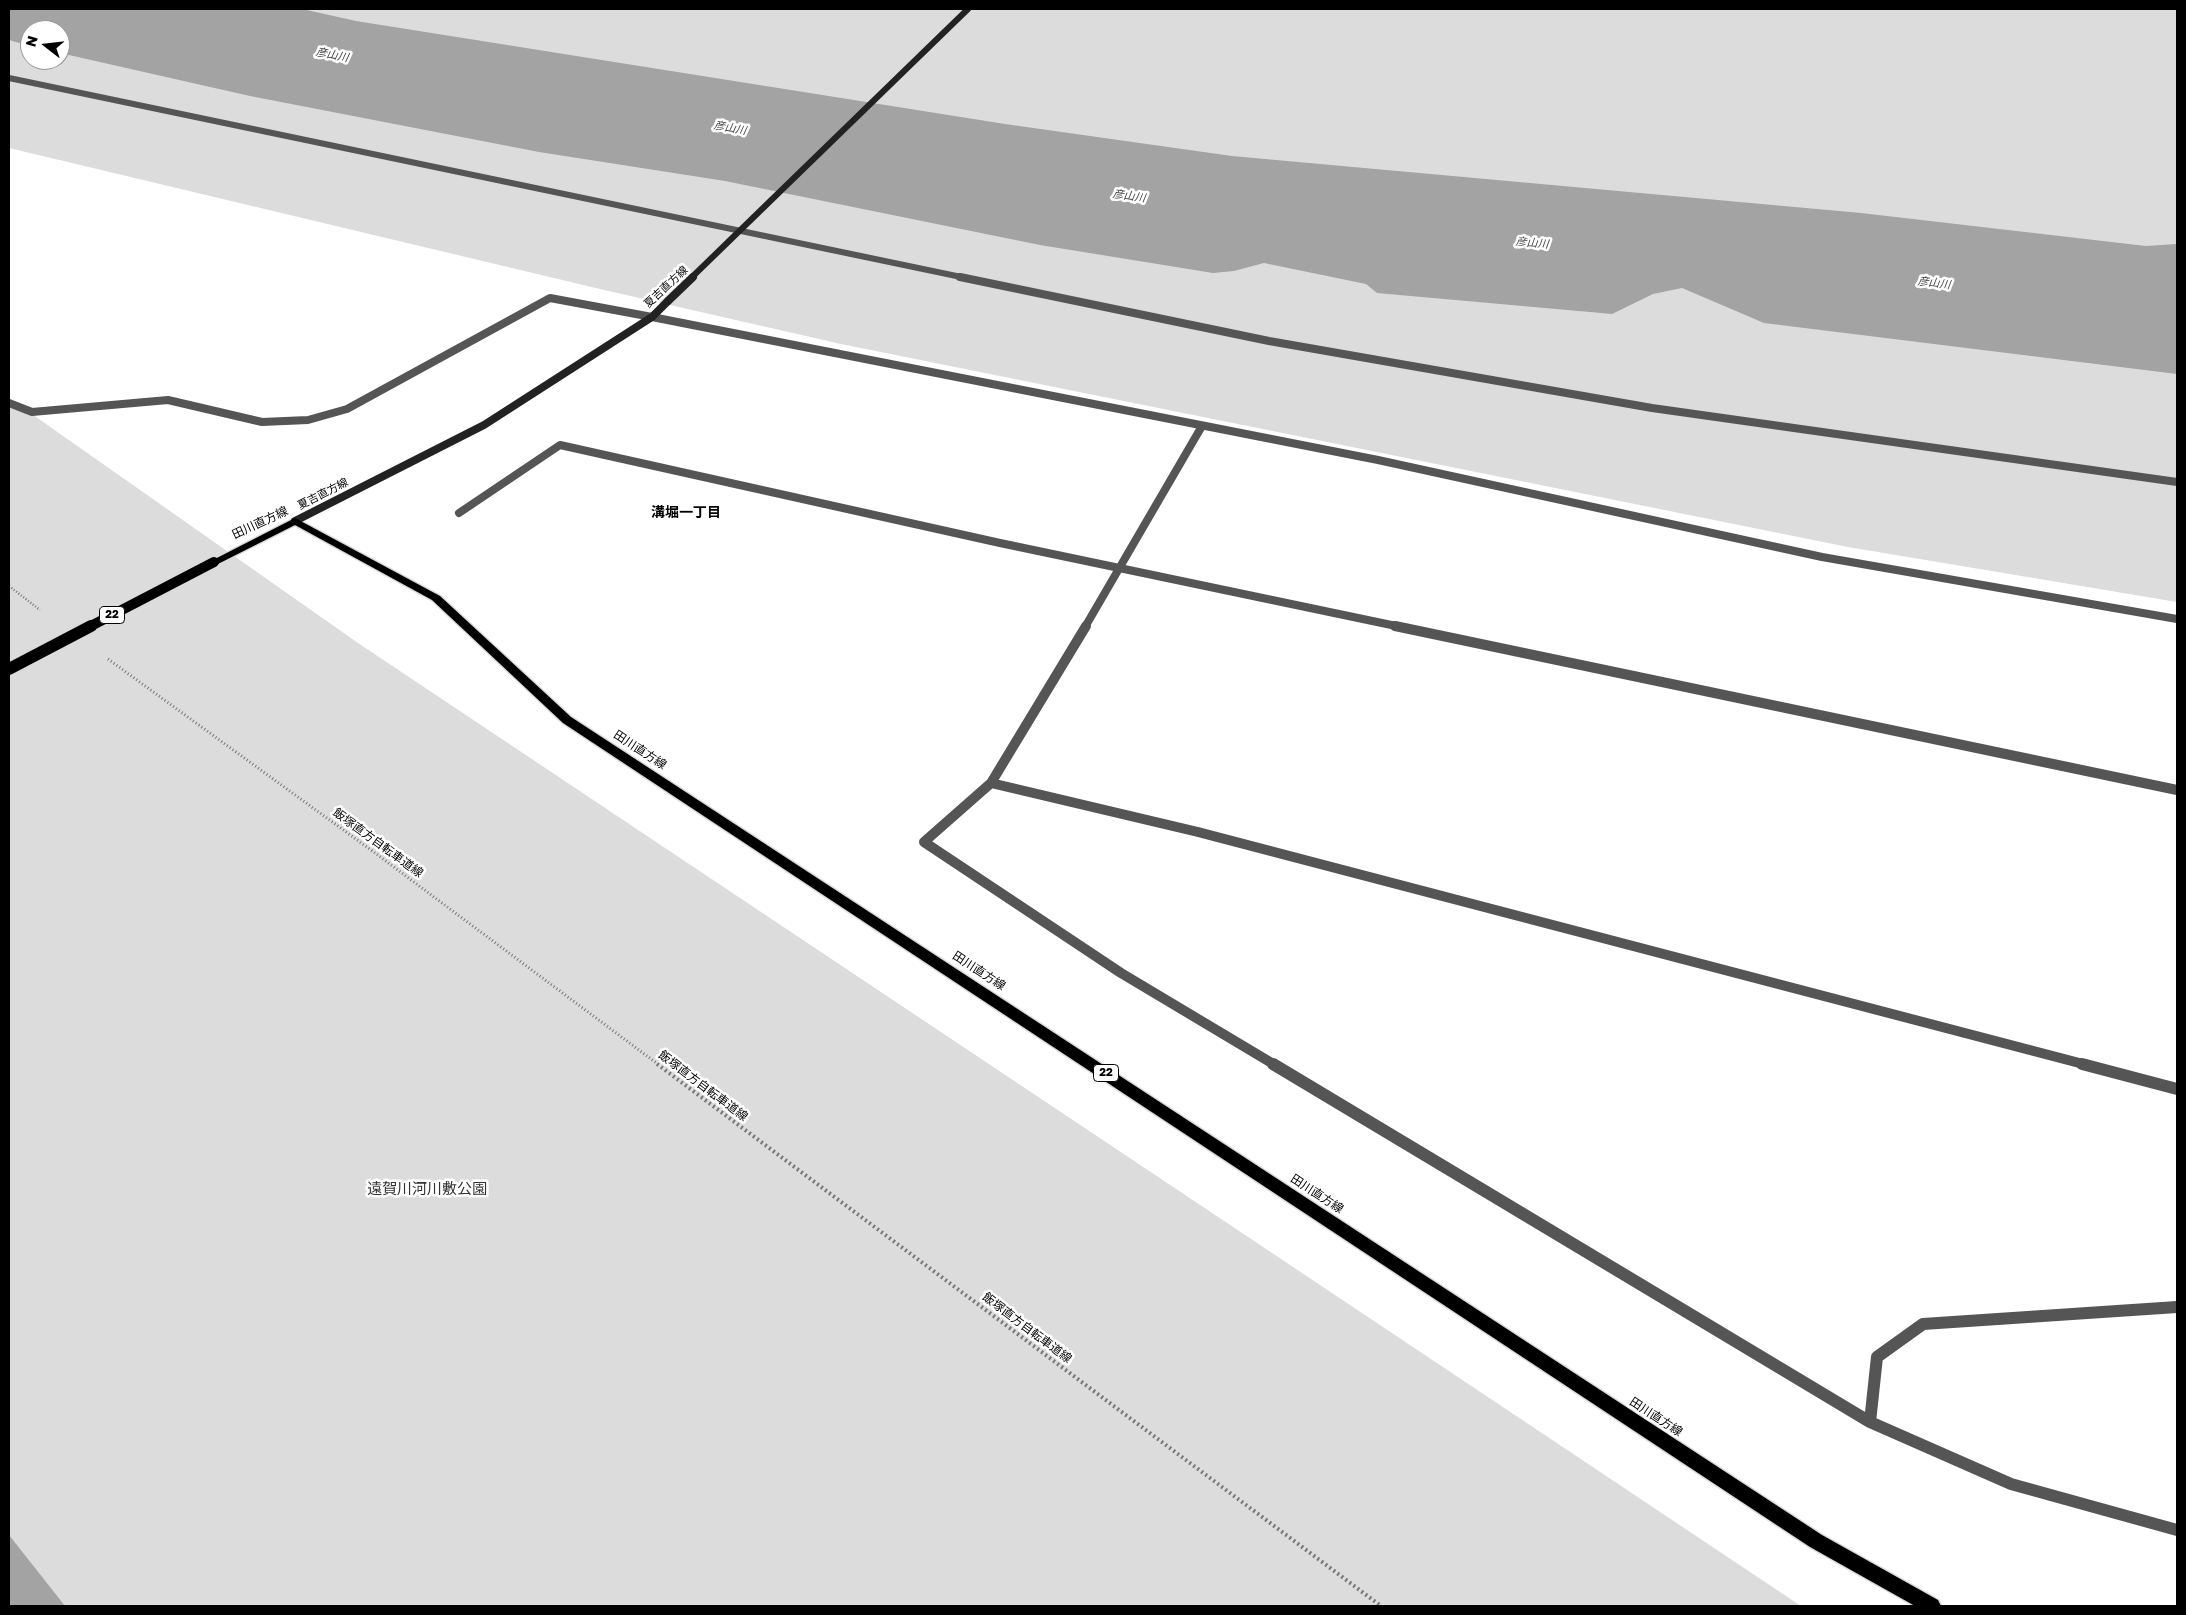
<!DOCTYPE html>
<html>
<head>
<meta charset="utf-8">
<style>
	body { margin:0 }
	#map { position:relative; width:2186px; height:1615px; overflow:hidden; background:#fff; font-family:"Golos Text",sans-serif }
	canvas { display:block }
	.frame { position:absolute; inset:0; border:10px solid #000; pointer-events:none }
	.north { position:absolute; left:20px; top:20px; width:50px; height:50px; box-sizing:border-box; background:#fff; border:1px solid #999; border-radius:50%; rotate:286deg; font-size:14px; font-weight:700; line-height:20px; text-align:center; color:#000 }
	.north::after { content:''; display:block; margin:auto; width:18px; height:22px; background:#000; clip-path:polygon(50% 0,100% 100%,50% 72%,0 100%) }
</style>
</head>
<body>
<div id="map">
<canvas width="2186" height="1615"></canvas>
<div class="frame"></div>
<div class="north">N</div>
</div>
<script>
const ctx = document.querySelector('canvas').getContext('2d');
ctx.lineJoin = 'round';
function fill(path, color) {
  ctx.fillStyle = color;
  ctx.fill(path, 'evenodd');
}
function poly(rows) {
  const path = new Path2D();
  for (const r of rows) {
    path.moveTo(r[0], r[1]);
    for (let i = 2; i < r.length; i += 2) path.lineTo(r[i], r[i + 1]);
  }
  return path;
}
function strokePath(path, color, width, dash) {
  ctx.strokeStyle = color;
  ctx.lineWidth = width;
  ctx.lineCap = dash ? 'butt' : 'round';
  ctx.setLineDash(dash || []);
  ctx.stroke(path);
}
function write(font, color, halo, rows, align = 'center') {
  ctx.font = font + ' "Golos Text","Noto Sans JP",sans-serif';
  ctx.lineWidth = 5;
  ctx.setLineDash([]);
  ctx.textBaseline = 'middle';
  ctx.strokeStyle = halo;
  ctx.fillStyle = color;
  for (const [text, x, y, turn = 0] of rows) {
    ctx.save();
    ctx.translate(x, y);
    ctx.rotate((+turn || 0) * Math.PI / 180);
    ctx.textAlign = isNaN(turn) ? turn : align;
    if (halo) ctx.strokeText(text, 0, 0);
    ctx.fillText(text, 0, 0);
    ctx.restore();
  }
}
fill(poly([
	[9,9,2177,9,2177,602,1848,547,841,344,600,289,9,148],
	[30,30,60,30,60,60,30,60],
	[9,398,358,643,1801,1606,9,1606]
]), '#dcdcdc');
fill(poly([
	[9,9,302,9,356,21,1005,124,1232,156,1861,213,2146,246,2177,244,2177,374,1764,323,1682,288,1653,294,1612,314,1377,293,1366,284,1264,263,1234,271,1213,273,1040,245,725,181,539,152,250,96,60,53,60,30,30,30,30,46,9,40],
	[9,1535,65,1606,9,1606]
]), '#a3a3a3');
const primary = poly([
	[295,518,440,596,571,717,1822,1535,1938,1600,1941,1606,1915,1606,1810,1547,563,723,432,600,295,525,218,564,214,565,209,562,295,518]
]);
strokePath(primary, '#dbdbdb', 3);
strokePath(poly([
	[9,586,40,610]
]), '#777', 2.5, [1, 2]);
strokePath(poly([
	[108,659,375,853,659,1065]
]), '#777', 3, [1, 2.5]);
strokePath(poly([
	[657,1064,1381,1606]
]), '#777', 4, [2, 3]);
strokePath(poly([
	[9,78,966,278]
]), '#555', 6);
strokePath(poly([
	[960,277,1269,341,1652,408,2177,482],
	[9,403,32,412,168,400,262,422,308,420,347,409,550,298,652,317]
]), '#555', 8);
strokePath(poly([
	[652,317,1378,460,1822,557,2177,619],
	[459,513,560,445,1000,543,1401,627],
	[1085,627,1202,426]
]), '#555', 8);
strokePath(poly([
	[1086,626,991,783,1198,832,2087,1065],
	[1395,626,2177,790],
	[991,783,924,842,1121,973,1275,1065]
]), '#555', 10);
strokePath(poly([
	[1273,1064,1870,1422,2011,1484,2177,1530],
	[2082,1064,2177,1089],
	[1870,1422,1877,1357,1923,1324,2177,1307]
]), '#555', 12);
strokePath(poly([
	[295,521,484,425,652,317,668,301]
]), '#222', 8);
fill(primary, '#000');
const primaryBridgeFar1 = poly([
	[89,627,214,562]
]);
const primaryBridge = poly([
	[9,669,91,626]
]);
strokePath(primaryBridgeFar1, '#dbdbdb', 12, []);
strokePath(primaryBridge, '#dbdbdb', 15, []);
strokePath(poly([
	[691,278,968,9]
]), '#222', 6);
strokePath(poly([
	[668,301,693,277]
]), '#222', 8);
strokePath(primaryBridgeFar1, '#000', 10);
strokePath(primaryBridge, '#000', 12);
write('italic 11px', '#444', '#fff', [
	["彦山川",332,55,11],
	["彦山川",730,128,10],
	["彦山川",1129,196,8],
	["彦山川",1532,243,5],
	["彦山川",1934,283,7]
]);
write('11px', '#000', '#fff', [
	["夏吉直方線",666,287,-43],
	["夏吉直方線",323,494,-27]
]);
for (const [x, y, w] of [
	[112,615,25],
	[1106,1073,25]
]) {
  const box = new Path2D();
  box.roundRect(x - w / 2, y - 8.5, w, 17, 4);
  ctx.fillStyle = '#fff';
  ctx.fill(box);
  strokePath(box, '#000', 1);
}
write('bold 11px', '#000', null, [
	["22",112,615],
	["22",1106,1073]
]);
write('12px', '#000', '#fff', [
	["田川直方線",260,523,-25],
	["田川直方線",640,750,33],
	["飯塚直方自転車道線",378,843,36],
	["田川直方線",979,971,33],
	["飯塚直方自転車道線",703,1086,37],
	["田川直方線",1317,1194,33],
	["飯塚直方自転車道線",1027,1328,37],
	["田川直方線",1656,1417,33]
]);
write('bold 14px', '#000', '#fff', [
	["溝堀一丁目",686,513]
]);
write('15px', '#333', '#fff', [
	["遠賀川河川敷公園",427,1189]
]);
</script>
</body>
</html>
